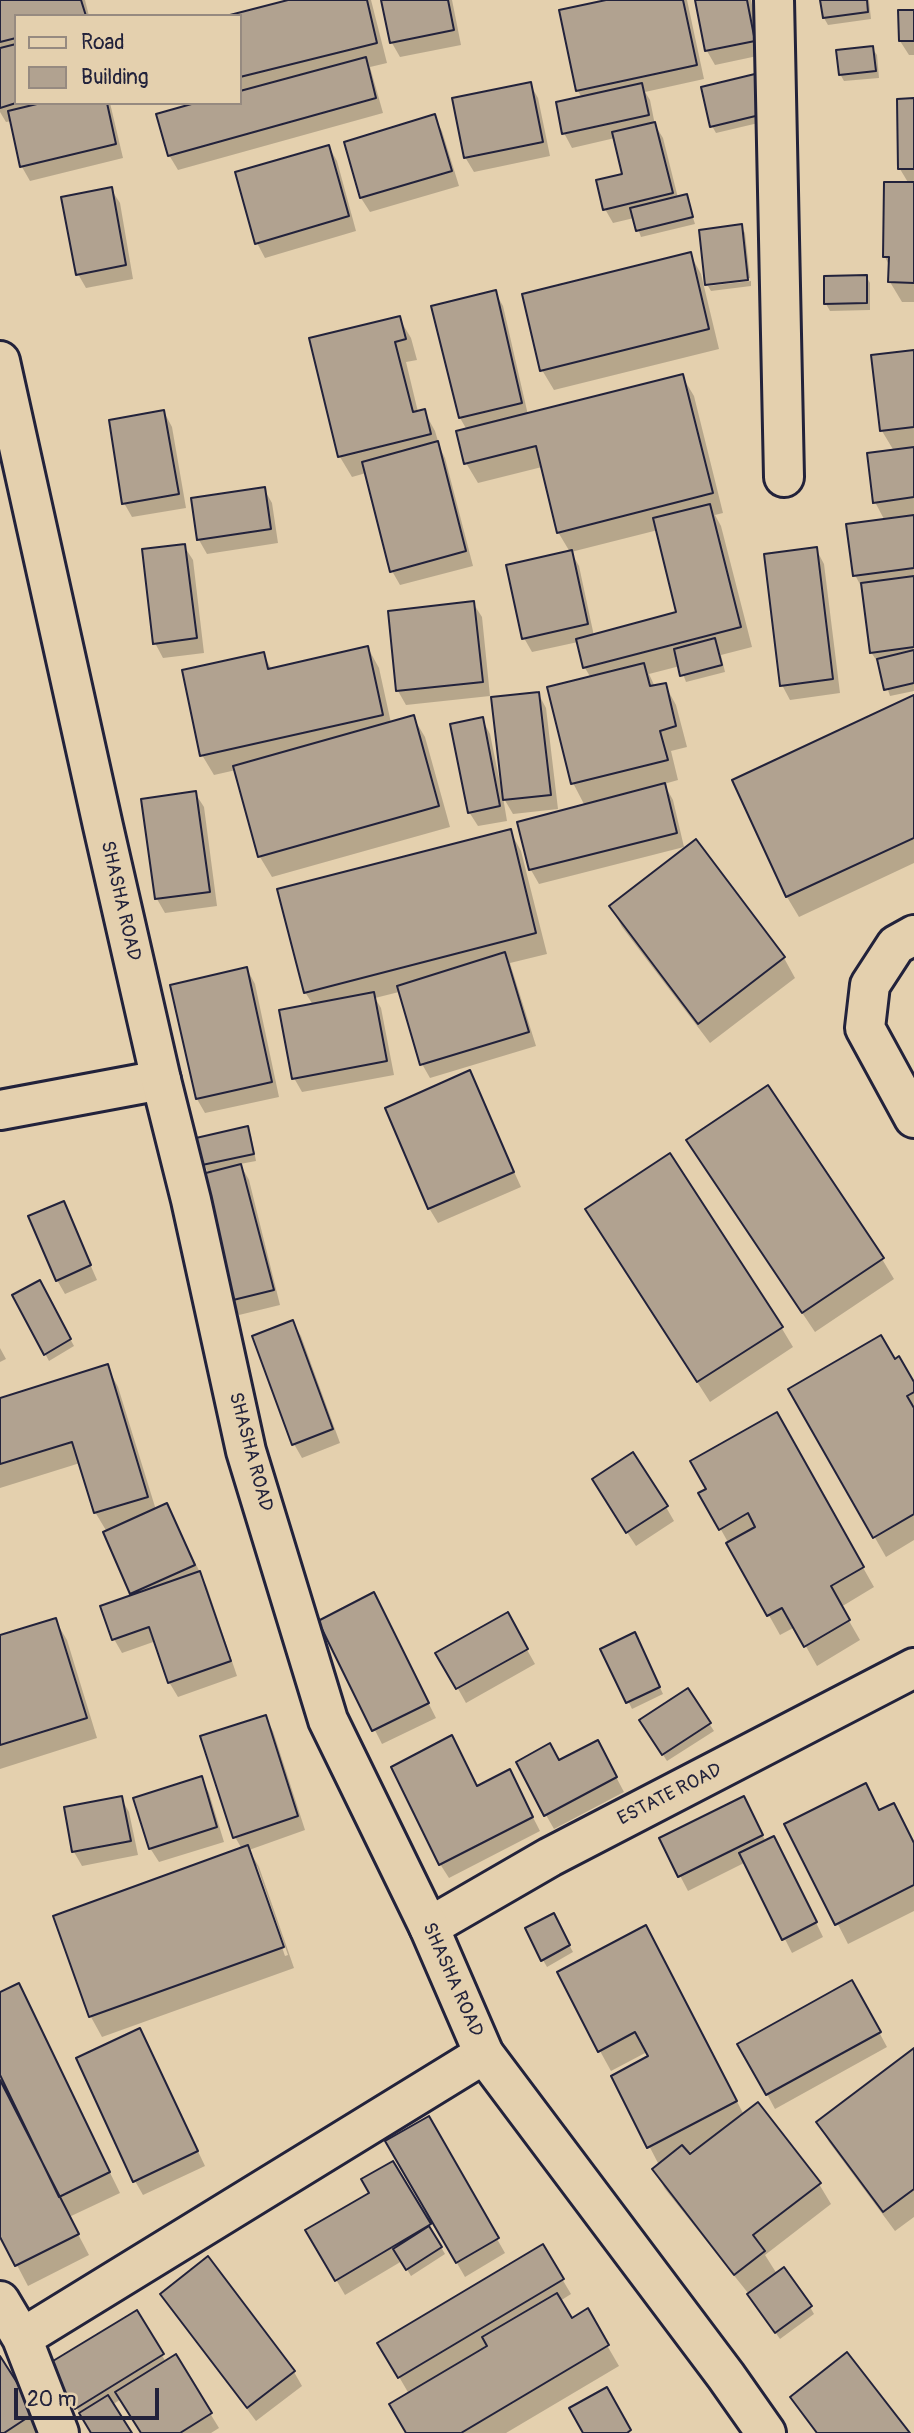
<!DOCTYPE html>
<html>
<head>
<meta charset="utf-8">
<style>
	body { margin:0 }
	#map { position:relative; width:914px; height:2433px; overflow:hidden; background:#e4d0ae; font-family:Pangolin,sans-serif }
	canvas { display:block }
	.legend { position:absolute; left:14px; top:14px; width:228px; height:91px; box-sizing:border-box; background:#e4d0ae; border:2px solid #968a80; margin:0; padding:9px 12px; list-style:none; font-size:21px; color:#22223b }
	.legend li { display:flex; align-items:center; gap:14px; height:35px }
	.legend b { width:35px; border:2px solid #968a80 }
	.scale { position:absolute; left:14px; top:2388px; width:145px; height:32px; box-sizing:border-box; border:4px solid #22223b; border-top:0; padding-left:9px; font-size:21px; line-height:24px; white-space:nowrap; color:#22223b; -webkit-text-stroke:5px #e4d0ae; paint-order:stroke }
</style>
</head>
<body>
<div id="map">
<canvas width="914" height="2433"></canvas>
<ul class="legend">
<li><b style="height:9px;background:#e4d0ae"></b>Road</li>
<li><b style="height:19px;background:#b1a290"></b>Building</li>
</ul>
<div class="scale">20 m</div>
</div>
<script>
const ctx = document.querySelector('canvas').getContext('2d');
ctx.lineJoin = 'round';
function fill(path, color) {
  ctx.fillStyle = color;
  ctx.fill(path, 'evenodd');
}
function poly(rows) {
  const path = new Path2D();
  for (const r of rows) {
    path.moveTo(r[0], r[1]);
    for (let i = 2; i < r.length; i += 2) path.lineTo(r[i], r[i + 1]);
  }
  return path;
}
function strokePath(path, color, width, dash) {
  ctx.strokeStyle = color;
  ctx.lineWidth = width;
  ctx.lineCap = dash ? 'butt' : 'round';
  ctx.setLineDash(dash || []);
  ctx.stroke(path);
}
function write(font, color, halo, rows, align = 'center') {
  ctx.font = font + ' Pangolin,sans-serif';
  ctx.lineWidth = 6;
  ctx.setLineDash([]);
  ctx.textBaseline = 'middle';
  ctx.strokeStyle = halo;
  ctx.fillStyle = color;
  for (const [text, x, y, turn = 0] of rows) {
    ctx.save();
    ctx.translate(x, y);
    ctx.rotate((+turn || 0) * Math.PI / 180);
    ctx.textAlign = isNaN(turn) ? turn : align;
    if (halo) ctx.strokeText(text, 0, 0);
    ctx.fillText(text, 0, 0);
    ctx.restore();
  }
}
fill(poly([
	[0,0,85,0,89,16,16,16,16,103,110,103,123,158,30,181,22,167,12,121,6,122,0,112],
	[295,0,371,0,387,63,370,67,383,113,178,170,169,155,240,103,240,16],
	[383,0,452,0,461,45,400,57,392,43],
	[614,0,687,0,704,79,645,92,650,100,655,125,663,138,678,198,686,196,695,224,641,237,634,218,613,223,605,209,624,175,615,138,572,148,564,133,582,98,578,91,561,12],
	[697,0,751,0,762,55,715,65,707,51],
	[822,0,869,0,871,19,828,25,824,18],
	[914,12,914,55,909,55,900,41],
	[872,48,877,55,879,78,844,81,840,74],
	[530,84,538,98,550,156,474,172,465,157],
	[703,88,771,120,716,133,712,126],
	[914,100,914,302,902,302,890,282,890,267,885,257,909,184,900,169],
	[434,116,442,131,459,186,370,212,361,198],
	[329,147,337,161,356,231,265,258,257,243],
	[111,189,120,203,133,279,86,288,78,274],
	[741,226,745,233,750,278,707,283,707,285,701,231],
	[690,254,701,274,719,349,554,390,542,370],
	[866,276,870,283,870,310,830,311,826,304],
	[751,281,751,286,711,291,708,286],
	[495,292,503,306,528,415,682,376,694,396,723,513,715,515,721,526,752,647,721,655,725,672,686,682,680,666,649,674,655,687,665,685,676,705,687,747,671,751,678,780,664,784,673,800,684,847,539,884,531,870,519,823,585,806,573,783,591,678,585,668,578,642,532,652,524,638,570,552,558,532,542,467,478,483,466,463,467,430,460,418,433,307],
	[658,530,678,614,594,636,579,566,571,552],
	[399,318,411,338,417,360,406,362,418,412,424,411,435,431,440,448,445,458,473,566,400,585,392,571,366,473,352,477,340,457,311,340],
	[914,352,914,691,890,696,880,666,871,652,863,590,855,575,885,521,875,502,894,451,882,431],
	[164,412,172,427,186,508,132,517,124,503],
	[264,489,272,503,278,543,207,554,199,540],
	[184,546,193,560,204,653,163,658,155,643],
	[816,549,824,564,840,693,790,700,782,685],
	[473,603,482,617,490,696,406,705,398,691],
	[368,648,379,668,391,723,413,717,425,737,450,827,272,877,260,857,236,770,214,775,202,755,263,654,272,670],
	[538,693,546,708,558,809,513,814,503,797,507,821,478,826,469,812,482,719,490,734,500,783,503,783],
	[914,697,914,863,799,917,787,897,734,781],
	[195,793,204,807,217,906,165,913,157,899,143,801],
	[510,831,521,851,547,954,510,963,536,1046,430,1078,422,1064,399,992,375,998,381,1008,394,1075,302,1092,294,1078,313,1005,305,992],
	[611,907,784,958,795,978,710,1043,622,927],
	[247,969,255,984,279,1097,205,1113,197,1099],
	[469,1073,521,1187,438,1223,429,1208,387,1108],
	[247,1128,251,1135,256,1161,240,1164,249,1180,280,1305,239,1315,230,1301,209,1174,204,1164],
	[700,1161,882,1259,894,1279,815,1332],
	[63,1203,97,1280,65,1294,57,1280],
	[599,1229,781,1327,793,1347,710,1402],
	[39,1282,74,1346,49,1361,14,1296],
	[292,1322,301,1336,340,1443,302,1458,294,1444],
	[0,1348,6,1359,0,1362],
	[107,1366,118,1387,156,1510,174,1519,207,1587,237,1676,178,1697,169,1682,156,1641,122,1653,114,1639,133,1596,105,1533,107,1532,95,1512,80,1463,0,1488,0,1400],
	[914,1386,914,1540,886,1557,790,1389],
	[776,1414,874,1587,841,1607,860,1640,817,1666,795,1627,780,1635,701,1494,708,1490],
	[602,1494,666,1507,674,1521,636,1546],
	[381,1609,436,1718,382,1744,320,1622],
	[507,1614,535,1664,466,1703,438,1653],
	[55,1620,67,1640,97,1738,0,1769,0,1637],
	[638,1641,663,1694,632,1709,603,1649],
	[687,1690,714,1731,667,1761,645,1727],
	[265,1717,273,1731,305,1830,249,1850,259,1867,294,1968,102,2037,91,2017,55,1917,242,1849,235,1837],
	[254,1866,257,1866,288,1955,285,1956],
	[605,1756,624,1792,554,1829,546,1815,559,1762],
	[201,1778,209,1793,224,1842,159,1862,150,1848],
	[517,1786,540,1831,449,1878,440,1864,478,1788],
	[121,1798,129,1812,138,1855,82,1866,74,1852,66,1809],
	[880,1812,914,1844,914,1911,848,1944,787,1825],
	[751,1813,766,1842,782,1852,823,1937,792,1953,746,1862,688,1891,661,1839],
	[553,1915,573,1952,547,1967,543,1960],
	[657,1947,744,2115,757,2104,819,2184,831,2204,765,2255,777,2274,810,2307,814,2314,780,2339,748,2293,665,2189,654,2169,659,2165,613,2076,650,2057,647,2052,611,2071,600,2051],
	[699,2147,690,2157,687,2153],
	[852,1982,887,2047,775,2109,740,2044],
	[18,1986,120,2193,69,2217,89,2255,28,2286,0,2233,0,1994],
	[11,2093,18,2109,16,2110,7,2095],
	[140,2030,205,2166,143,2195,135,2181],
	[914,2050,914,2217,895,2231,829,2142,818,2122],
	[428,2118,505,2253,465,2277,387,2142],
	[392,2163,445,2254,411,2276,402,2261,345,2295,308,2231,371,2194],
	[543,2247,571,2294,560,2301,571,2320,587,2311,619,2366,506,2433,408,2433,409,2394,380,2344],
	[208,2259,294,2372,302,2386,256,2421,171,2308,163,2294],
	[136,2313,166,2362,175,2356,219,2428,211,2433,142,2433,121,2399,112,2405,130,2433,93,2433,85,2422,50,2365],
	[0,2359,46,2433,0,2433]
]), '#0003');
const building = poly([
	[0,0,81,0,86,16,16,16,16,38,0,42,0,0],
	[288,0,367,0,377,43,240,77,240,16,226,16,288,0],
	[381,0,448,0,454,30,390,43,381,0],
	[606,0,683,0,697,65,576,91,559,10,606,0],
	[695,0,747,0,755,41,705,51,695,0],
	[820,0,867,0,868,12,823,18,820,0],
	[898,10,914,10,914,41,899,41,898,10],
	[16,44,16,103,0,108,0,48,16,44],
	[873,46,876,71,839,75,836,50,873,46],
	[366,57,376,98,168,156,156,114,195,103,240,103,240,91,366,57],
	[759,73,768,113,710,127,701,87,759,73],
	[531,82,543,142,464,158,452,98,531,82],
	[642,83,649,115,562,134,556,102,642,83],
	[914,98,914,169,898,169,897,99,914,98],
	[41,103,107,103,116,144,20,167,8,111,41,103],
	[435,114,452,171,360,198,344,142,435,114],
	[655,122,673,193,603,210,596,180,622,174,612,132,655,122],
	[329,145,349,216,255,244,235,172,329,145],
	[884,182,914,182,914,283,888,282,889,257,883,257,884,182],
	[112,187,126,265,76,275,61,197,112,187],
	[687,194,693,217,636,231,630,208,687,194],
	[742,224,748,280,705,285,699,230,742,224],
	[691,252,709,329,540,371,522,294,691,252],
	[867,275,867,303,824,304,824,276,867,275],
	[496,290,522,403,459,418,431,306,496,290],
	[400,316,406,339,395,342,413,412,425,409,431,434,338,457,309,338,400,316],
	[914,350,914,427,880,431,871,355,914,350],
	[683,374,713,493,557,533,536,446,464,464,456,431,683,374],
	[164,410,179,494,122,504,109,420,164,410],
	[438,441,466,551,390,572,362,462,438,441],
	[914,447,914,497,873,503,867,453,914,447],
	[265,487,271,529,197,540,191,498,265,487],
	[710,504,741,627,583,668,576,639,676,612,653,518,710,504],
	[914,515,914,568,853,576,846,524,914,515],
	[185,544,197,638,153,644,142,549,185,544],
	[817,547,833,679,780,686,764,554,817,547],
	[572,550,588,624,522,639,506,565,572,550],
	[914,576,914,647,870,653,861,583,914,576],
	[474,601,483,682,396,691,388,611,474,601],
	[715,638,722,665,680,676,674,649,715,638],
	[368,646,383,715,200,756,182,670,264,652,268,669,368,646],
	[914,650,914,683,884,690,877,659,914,650],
	[644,663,650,686,666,683,676,726,660,731,668,760,571,784,547,687,644,663],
	[539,692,551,795,503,800,491,697,539,692],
	[914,695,914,838,786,897,732,780,914,695],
	[414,715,439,806,258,857,233,766,414,715],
	[483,717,500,806,468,813,450,724,483,717],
	[665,783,677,833,529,870,517,822,665,783],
	[196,791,210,892,155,899,141,799,196,791],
	[511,829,536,933,304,993,277,889,511,829],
	[696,839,785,957,698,1024,609,906,696,839],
	[505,952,529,1032,420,1065,397,986,505,952],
	[247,967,272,1082,196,1099,170,985,247,967],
	[374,992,387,1061,292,1079,279,1010,374,992],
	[470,1070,514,1172,428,1209,385,1108,470,1070],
	[768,1085,884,1258,802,1313,686,1140,768,1085],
	[248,1126,254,1154,202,1165,196,1138,248,1126],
	[670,1153,783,1327,697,1382,585,1209,670,1153],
	[241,1164,274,1290,229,1301,198,1175,241,1164],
	[64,1201,91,1265,56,1281,28,1216,64,1201],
	[40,1280,71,1339,44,1355,12,1295,40,1280],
	[293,1320,333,1429,292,1445,252,1336,293,1320],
	[881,1335,895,1359,899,1356,914,1382,914,1392,907,1396,914,1408,914,1514,873,1538,788,1389,881,1335],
	[108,1364,148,1497,94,1513,72,1442,0,1464,0,1398,108,1364],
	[777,1412,864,1567,831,1586,850,1620,804,1647,782,1608,767,1616,726,1543,755,1527,748,1513,719,1530,698,1493,706,1489,690,1461,777,1412],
	[633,1452,668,1506,626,1533,592,1479,633,1452],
	[167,1503,195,1565,130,1594,103,1532,167,1503],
	[200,1571,231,1661,168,1683,149,1627,112,1640,100,1606,200,1571],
	[374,1592,429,1703,372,1731,318,1621,374,1592],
	[508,1612,528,1649,456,1689,435,1653,508,1612],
	[56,1618,87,1718,0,1745,0,1635,56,1618],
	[635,1632,660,1687,626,1703,600,1649,635,1632],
	[688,1688,711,1723,662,1755,639,1720,688,1688],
	[266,1715,298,1816,233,1838,200,1736,266,1715],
	[452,1735,477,1786,510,1769,533,1817,439,1865,391,1767,452,1735],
	[598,1740,617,1777,544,1816,516,1762,550,1743,559,1760,598,1740],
	[202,1776,217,1827,149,1849,133,1798,202,1776],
	[866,1783,879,1810,894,1803,914,1843,914,1885,835,1925,784,1824,866,1783],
	[122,1796,131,1841,72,1852,64,1807,122,1796],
	[744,1796,763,1835,678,1877,659,1838,744,1796],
	[774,1836,817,1922,782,1940,739,1853,774,1836],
	[248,1845,284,1947,89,2017,53,1916,248,1845],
	[554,1913,570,1945,541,1961,525,1928,554,1913],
	[646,1925,737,2101,647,2148,611,2076,648,2056,635,2032,598,2052,557,1972,646,1925],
	[852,1980,881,2032,766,2095,737,2044,852,1980],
	[19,1983,110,2172,59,2197,0,2075,0,1992,19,1983],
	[140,2028,198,2151,133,2182,76,2058,140,2028],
	[914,2048,914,2189,883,2212,816,2122,914,2048],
	[0,2080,79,2234,15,2266,0,2237,0,2080],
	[758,2102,821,2183,753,2235,765,2251,734,2275,652,2169,682,2145,690,2154,758,2102],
	[429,2116,499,2238,456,2263,385,2141,429,2116],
	[393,2161,431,2224,335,2281,305,2230,369,2193,361,2179,393,2161],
	[429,2226,442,2247,406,2270,393,2249,429,2226],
	[543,2244,564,2279,398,2378,377,2343,543,2244],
	[208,2256,295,2371,247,2408,160,2294,208,2256],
	[784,2267,812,2306,775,2333,747,2294,784,2267],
	[557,2293,572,2318,588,2308,609,2345,461,2433,406,2433,389,2404,487,2346,482,2337,557,2293],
	[137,2310,164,2354,75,2409,48,2364,137,2310],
	[847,2352,910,2433,817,2433,790,2397,847,2352],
	[176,2354,212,2413,180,2433,141,2433,115,2392,176,2354],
	[0,2356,36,2412,4,2433,0,2433,0,2356],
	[607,2387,631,2430,627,2433,583,2433,569,2408,607,2387],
	[108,2395,132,2433,91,2433,79,2413,108,2395]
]);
fill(building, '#b1a290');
strokePath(building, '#22223b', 2);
const minor = poly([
	[774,0,784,477],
	[914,935,896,945,870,985,865,1028,914,1118],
	[0,1110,161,1080],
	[429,1927,550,1857,914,1668],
	[0,2301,22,2338,484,2054],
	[22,2338,59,2433]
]);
const tertiary = poly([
	[0,361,103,826,161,1080,191,1200,246,1451,328,1720,429,1927,484,2054,726,2376,766,2433]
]);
strokePath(minor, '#22223b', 44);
strokePath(tertiary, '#22223b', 44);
strokePath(minor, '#e4d0ae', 38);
strokePath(tertiary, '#e4d0ae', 38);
write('19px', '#22223b', '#e4d0ae', [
	["SHASHA ROAD",120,901,77],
	["SHASHA ROAD",250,1452,75],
	["ESTATE ROAD",670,1795,-27],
	["SHASHA ROAD",452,1980,66]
]);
</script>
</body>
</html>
